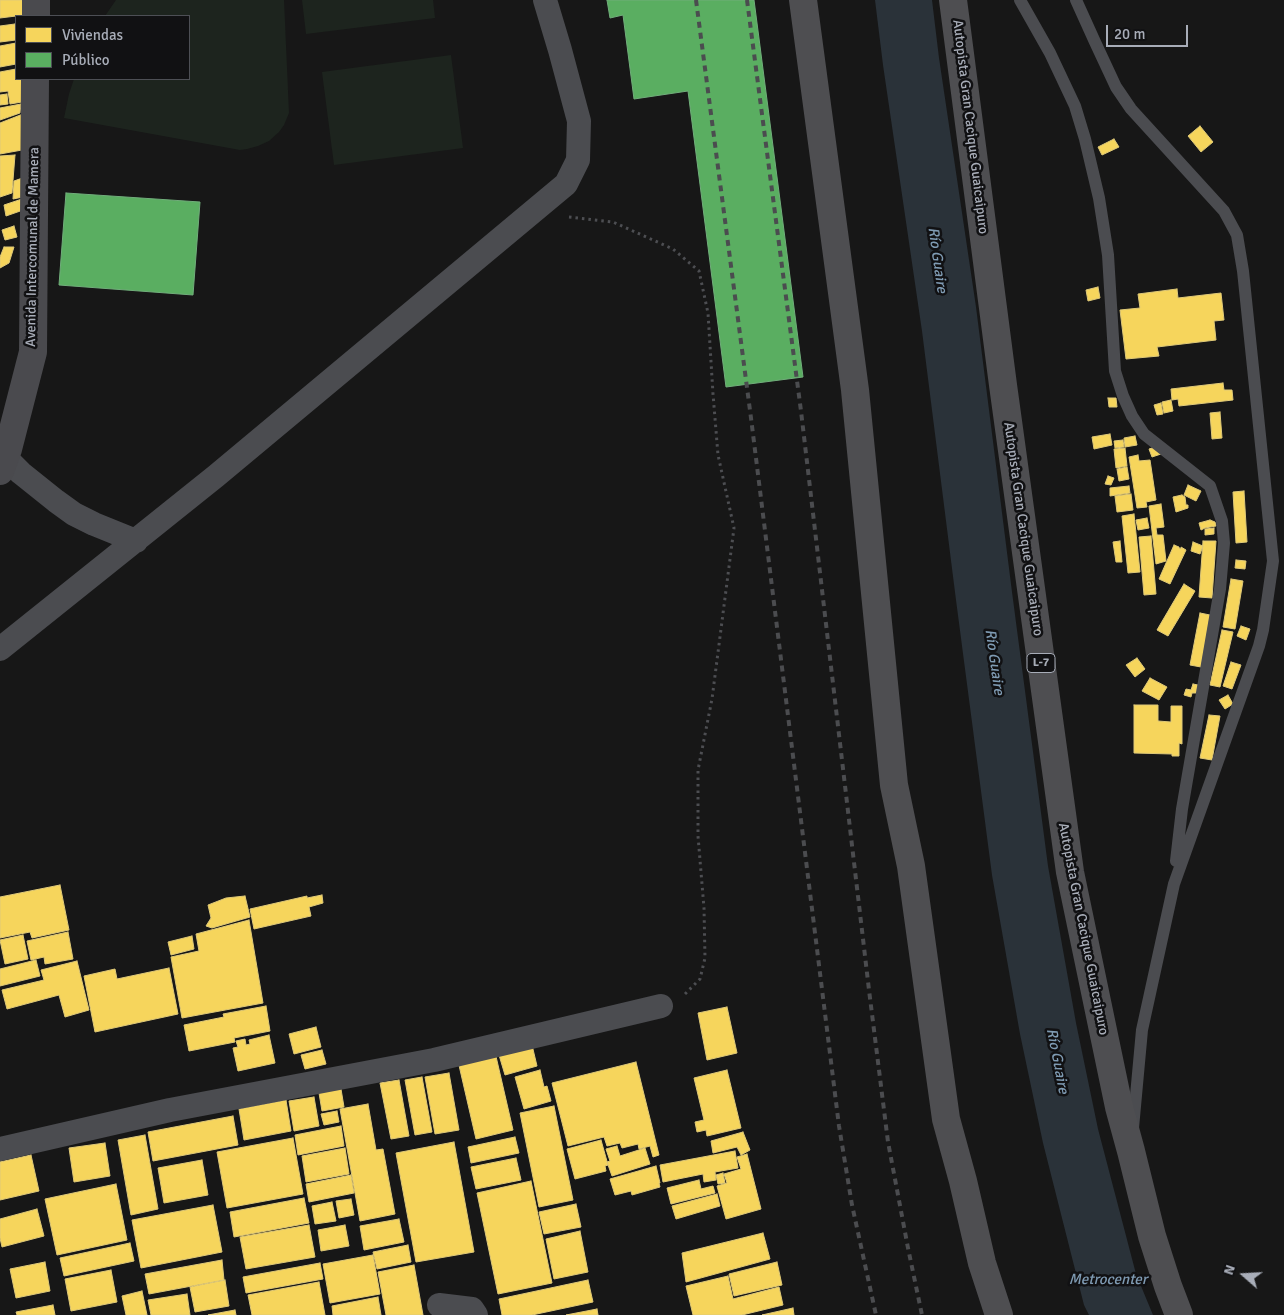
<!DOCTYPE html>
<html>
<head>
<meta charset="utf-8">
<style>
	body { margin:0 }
	#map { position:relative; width:1284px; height:1315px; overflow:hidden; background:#171717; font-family:Signika,sans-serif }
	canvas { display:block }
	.legend { position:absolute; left:15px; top:15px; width:175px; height:65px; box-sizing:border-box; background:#111113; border:1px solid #4d4f55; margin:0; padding:6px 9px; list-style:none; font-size:15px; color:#a8adb8 }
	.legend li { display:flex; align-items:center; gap:10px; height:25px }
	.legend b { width:25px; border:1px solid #4d4f55 }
	.north { position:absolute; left:1219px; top:1250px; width:50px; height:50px; -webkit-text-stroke:4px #111113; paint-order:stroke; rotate:289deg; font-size:14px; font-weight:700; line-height:20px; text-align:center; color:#a8adb8 }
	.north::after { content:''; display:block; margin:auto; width:18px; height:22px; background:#a8adb8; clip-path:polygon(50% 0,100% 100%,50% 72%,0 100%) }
	.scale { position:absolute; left:1106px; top:25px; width:82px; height:22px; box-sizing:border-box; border:2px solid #a8adb8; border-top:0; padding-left:6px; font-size:15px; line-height:18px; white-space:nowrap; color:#a8adb8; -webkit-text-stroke:4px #111113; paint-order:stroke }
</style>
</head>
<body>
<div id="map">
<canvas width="1284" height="1315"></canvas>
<ul class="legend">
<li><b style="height:14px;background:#f6d55c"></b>Viviendas</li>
<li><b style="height:14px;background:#5aae61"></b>Público</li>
</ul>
<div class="north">N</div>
<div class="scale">20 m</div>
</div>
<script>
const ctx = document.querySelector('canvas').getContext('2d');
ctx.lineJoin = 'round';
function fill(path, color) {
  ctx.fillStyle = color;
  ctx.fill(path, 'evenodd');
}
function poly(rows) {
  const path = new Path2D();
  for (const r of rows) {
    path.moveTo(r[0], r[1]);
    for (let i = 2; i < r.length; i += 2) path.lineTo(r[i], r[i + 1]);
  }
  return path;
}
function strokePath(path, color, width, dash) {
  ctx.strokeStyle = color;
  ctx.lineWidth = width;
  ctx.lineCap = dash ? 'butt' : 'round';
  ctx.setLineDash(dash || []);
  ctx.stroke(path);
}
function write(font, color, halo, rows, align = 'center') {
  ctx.font = font + ' Signika,sans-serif';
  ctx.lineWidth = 5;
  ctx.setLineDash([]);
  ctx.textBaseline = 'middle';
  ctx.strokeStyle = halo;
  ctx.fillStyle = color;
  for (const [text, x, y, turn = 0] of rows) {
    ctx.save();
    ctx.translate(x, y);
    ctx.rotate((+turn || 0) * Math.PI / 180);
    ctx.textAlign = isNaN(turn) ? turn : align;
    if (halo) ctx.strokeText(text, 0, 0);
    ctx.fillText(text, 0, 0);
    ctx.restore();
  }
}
fill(poly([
	[116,0,284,0,289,113,284,125,279,132,269,141,258,146,247,149,240,150,64,118,69,94,74,79,189,79,189,16,105,16],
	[302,0,433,0,435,18,306,34],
	[451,55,463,148,334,165,322,72]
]), '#1d241e');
fill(poly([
	[875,0,932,0,939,58,976,307,1012,592,1048,866,1076,1023,1098,1129,1136,1274,1153,1315,1089,1315,1084,1305,1043,1143,1020,1034,992,875,956,600,922,331,883,65]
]), '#2a3239');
const homes = poly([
	[0,0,23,0,24,15,0,18,0,0],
	[15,24,16,40,0,42,0,26,15,24],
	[16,43,16,64,0,67,0,46,16,43],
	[16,69,16,79,32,79,34,100,10,104,8,91,0,92,0,72,16,69],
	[7,94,8,104,0,105,0,95,7,94],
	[21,104,20,113,0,120,0,108,21,104],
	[23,114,22,150,0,154,0,123,23,114],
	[1200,126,1213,142,1201,152,1188,136,1200,126],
	[1114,139,1119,147,1102,155,1098,147,1114,139],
	[15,155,12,193,0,197,0,156,15,155],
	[28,176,28,196,13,199,14,181,28,176],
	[28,197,26,209,6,216,4,205,28,197],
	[14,226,17,237,5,240,2,230,14,226],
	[4,247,14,247,9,263,0,268,0,257,4,247],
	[1098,287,1100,298,1088,301,1086,290,1098,287],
	[1177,289,1178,298,1221,293,1224,320,1214,321,1216,340,1157,347,1159,356,1126,359,1120,310,1140,308,1138,294,1177,289],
	[1223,383,1224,390,1232,390,1233,400,1179,406,1178,399,1172,400,1171,389,1223,383],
	[1108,398,1116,398,1117,407,1109,407,1108,398],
	[1171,400,1173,411,1164,413,1162,402,1171,400],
	[1161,403,1163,414,1157,415,1154,405,1161,403],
	[1220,412,1222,438,1212,439,1210,413,1220,412],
	[1110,434,1112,445,1094,449,1092,437,1110,434],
	[1135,436,1137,445,1125,447,1124,438,1135,436],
	[1123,440,1124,447,1115,448,1114,441,1123,440],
	[1158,446,1161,454,1152,457,1149,449,1158,446],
	[1125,448,1127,466,1116,468,1114,449,1125,448],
	[1138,455,1139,461,1150,460,1156,500,1146,502,1147,507,1137,508,1129,457,1138,455],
	[1127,467,1129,479,1119,481,1117,469,1127,467],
	[1108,476,1114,478,1111,485,1105,484,1108,476],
	[1188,485,1201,491,1196,501,1184,495,1188,485],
	[1129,486,1130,493,1110,496,1110,488,1129,486],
	[1244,491,1247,542,1236,543,1233,492,1244,491],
	[1131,494,1133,510,1117,512,1115,496,1131,494],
	[1182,495,1185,497,1186,505,1188,505,1188,508,1176,512,1173,497,1182,495],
	[1161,504,1164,527,1156,528,1157,535,1163,535,1166,561,1156,564,1149,506,1161,504],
	[1134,514,1140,572,1128,573,1122,516,1134,514],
	[1147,518,1149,528,1138,530,1136,520,1147,518],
	[1210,520,1215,522,1216,526,1205,528,1201,530,1199,523,1210,520],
	[1214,528,1214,534,1205,535,1205,529,1214,528],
	[1151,536,1156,594,1144,595,1139,537,1151,536],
	[1120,541,1122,562,1116,562,1113,542,1120,541],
	[1203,541,1216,541,1212,598,1199,597,1203,541],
	[1193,542,1203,546,1200,554,1191,551,1193,542],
	[1174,545,1179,547,1179,548,1181,549,1181,547,1186,550,1170,584,1159,579,1174,545],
	[1236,560,1246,561,1245,569,1235,568,1236,560],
	[1231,579,1243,581,1235,629,1223,627,1231,579],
	[1184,584,1195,591,1168,636,1157,630,1184,584],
	[1200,613,1210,615,1201,667,1190,665,1200,613],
	[1241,626,1250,629,1246,640,1237,636,1241,626],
	[1222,630,1233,632,1220,687,1210,685,1222,630],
	[1137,658,1145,669,1135,677,1126,665,1137,658],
	[1231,662,1241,665,1232,689,1223,686,1231,662],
	[1150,678,1167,687,1159,700,1142,691,1150,678],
	[1193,684,1198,685,1196,693,1192,693,1191,697,1184,695,1186,689,1191,690,1193,684],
	[1228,695,1233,704,1225,709,1219,700,1228,695],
	[1134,705,1158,705,1158,721,1171,722,1171,706,1182,706,1182,744,1179,743,1179,756,1172,756,1172,754,1134,753,1134,705],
	[1209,715,1220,716,1212,760,1200,758,1209,715],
	[60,885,69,930,32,938,30,932,0,938,0,897,60,885],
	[322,895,323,903,309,907,311,916,254,929,250,909,307,896,307,898,322,895],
	[245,896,250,917,212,928,206,926,211,918,208,905,226,898,245,896],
	[249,920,263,1003,182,1018,171,957,199,951,196,934,249,920],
	[68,932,73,959,45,964,44,957,31,960,27,941,68,932],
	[23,935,28,959,5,964,0,940,23,935],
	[192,936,194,949,171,955,168,942,192,936],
	[36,960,40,976,0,986,0,969,36,960],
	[77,961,89,1010,65,1017,59,995,7,1009,2,990,44,980,41,970,77,961],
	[169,968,178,1014,95,1032,84,976,115,969,117,979,169,968],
	[266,1006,270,1031,234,1038,235,1042,189,1051,184,1025,224,1017,223,1014,266,1006],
	[727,1007,737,1053,707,1060,698,1013,727,1007],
	[316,1027,321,1047,294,1054,289,1034,316,1027],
	[269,1035,275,1063,238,1071,233,1048,238,1047,236,1041,245,1039,246,1045,250,1044,249,1040,269,1035],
	[532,1045,537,1066,505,1075,499,1055,532,1045],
	[322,1050,326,1064,305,1069,301,1055,322,1050],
	[495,1052,513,1130,476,1139,458,1061,495,1052],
	[636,1062,659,1155,653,1157,650,1146,639,1149,638,1144,622,1148,620,1143,607,1146,604,1137,568,1146,552,1083,636,1062],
	[540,1070,544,1087,547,1086,551,1101,524,1109,515,1077,540,1070],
	[727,1070,741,1128,707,1136,706,1130,697,1132,695,1122,704,1120,694,1078,727,1070],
	[449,1073,459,1130,435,1134,425,1077,449,1073],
	[422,1077,432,1132,415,1135,405,1080,422,1077],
	[399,1080,409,1136,391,1139,380,1083,399,1080],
	[341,1089,344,1107,322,1111,319,1093,341,1089],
	[314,1097,319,1126,294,1131,289,1101,314,1097],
	[286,1100,291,1131,244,1140,239,1109,286,1100],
	[368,1104,376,1150,383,1149,395,1214,360,1221,340,1109,368,1104],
	[554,1106,573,1200,539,1207,520,1113,554,1106],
	[337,1111,339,1122,324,1125,321,1114,337,1111],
	[233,1116,238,1145,153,1161,148,1132,233,1116],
	[341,1126,344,1146,298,1155,295,1135,341,1126],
	[743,1132,750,1150,741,1155,737,1147,713,1153,711,1141,743,1132],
	[145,1135,158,1209,131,1215,118,1140,145,1135],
	[515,1137,519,1153,471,1163,468,1147,515,1137],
	[293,1138,303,1194,227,1208,217,1152,293,1138],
	[601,1140,608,1165,605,1166,606,1171,575,1179,567,1149,601,1140],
	[454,1142,474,1252,416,1262,396,1153,454,1142],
	[105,1143,110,1176,74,1182,69,1148,105,1143],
	[617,1146,620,1156,645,1148,650,1164,612,1176,607,1162,610,1161,606,1149,617,1146],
	[345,1148,349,1174,306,1182,302,1156,345,1148],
	[735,1151,738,1168,715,1172,716,1180,704,1182,703,1174,663,1182,660,1165,735,1151],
	[747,1154,761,1209,726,1219,717,1186,727,1183,724,1174,741,1169,737,1157,747,1154],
	[31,1155,39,1191,0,1200,0,1162,31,1155],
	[516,1158,521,1180,476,1189,471,1167,516,1158],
	[202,1160,208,1195,164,1203,158,1168,202,1160],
	[656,1166,660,1183,659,1183,660,1187,632,1195,631,1191,615,1195,610,1179,656,1166],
	[723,1173,725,1183,718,1184,716,1175,723,1173],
	[351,1175,354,1193,309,1202,306,1184,351,1175],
	[699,1180,701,1189,713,1186,715,1193,671,1204,667,1188,699,1180],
	[531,1181,552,1283,498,1294,477,1193,531,1181],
	[116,1184,127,1240,57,1255,45,1199,116,1184],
	[717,1194,720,1206,676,1219,672,1206,717,1194],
	[304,1198,309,1223,234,1237,230,1212,304,1198],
	[351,1199,354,1215,339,1218,336,1201,351,1199],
	[332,1202,336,1221,315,1224,312,1206,332,1202],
	[576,1204,581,1227,544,1234,539,1212,576,1204],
	[213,1205,222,1252,141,1268,132,1220,213,1205],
	[37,1209,44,1236,2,1247,0,1238,0,1219,37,1209],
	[399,1219,404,1242,364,1250,360,1226,399,1219],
	[309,1225,315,1257,246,1269,240,1237,309,1225],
	[345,1225,349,1246,321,1251,318,1230,345,1225],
	[580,1231,588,1272,554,1279,546,1239,580,1231],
	[763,1233,770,1259,686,1282,682,1253,763,1233],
	[130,1243,134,1261,64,1276,60,1258,130,1243],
	[408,1245,411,1262,377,1269,373,1252,408,1245],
	[373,1255,380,1294,330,1303,323,1264,373,1255],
	[222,1260,224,1280,149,1294,145,1274,222,1260],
	[45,1262,50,1291,16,1298,10,1269,45,1262],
	[777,1262,782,1285,734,1296,729,1274,777,1262],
	[320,1263,323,1279,246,1293,243,1277,320,1263],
	[414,1265,423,1315,386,1315,378,1272,414,1265],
	[111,1270,117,1302,71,1311,65,1279,111,1270],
	[728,1276,733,1299,779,1287,783,1305,742,1315,693,1315,686,1286,728,1276],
	[225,1280,229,1306,195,1312,190,1287,225,1280],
	[588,1280,593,1302,532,1315,502,1315,499,1299,588,1280],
	[319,1282,325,1315,252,1315,248,1295,319,1282],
	[142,1291,147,1315,126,1315,122,1296,142,1291],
	[187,1294,190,1315,151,1315,148,1300,187,1294],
	[378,1297,381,1315,333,1315,332,1306,378,1297],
	[53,1305,55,1315,17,1315,16,1312,53,1305],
	[793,1308,794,1315,762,1315,793,1308],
	[597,1309,598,1315,566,1315,597,1309],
	[235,1310,236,1315,208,1315,235,1310]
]);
fill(homes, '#f6d55c');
strokePath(homes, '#dfc978', 1);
const public = poly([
	[607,0,754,0,803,377,726,387,688,91,634,99,623,15,610,18,607,0],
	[66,193,200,202,193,295,59,285,66,193]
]);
fill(public, '#5aae61');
strokePath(public, '#71ae7b', 1);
strokePath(poly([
	[569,217,613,222,673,249,699,271,708,313,713,394,718,455,734,528,712,699,698,770,698,836,704,908,705,958,700,979,685,994]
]), '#4d4e52', 3, [2.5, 4]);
strokePath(poly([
	[1020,0,1050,53,1075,106,1085,139,1099,198,1108,255,1115,371,1123,396,1132,416,1144,434,1210,486,1222,521,1224,543,1220,589,1182,809,1176,861],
	[1076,0,1095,42,1116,87,1131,109,1224,211,1237,235,1243,271,1273,561,1263,630,1259,646,1174,884,1142,1030,1133,1128]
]), '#4b4c50', 12);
strokePath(poly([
	[5,457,21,473,56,501,74,514,94,524,136,541],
	[0,649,216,476,566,184,578,160,579,121,560,50,545,0],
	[0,1149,170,1110,434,1060,661,1006],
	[439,1305,472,1309,476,1315]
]), '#4b4c50', 24);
strokePath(poly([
	[36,16,36,0],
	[0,471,8,449,33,352,35,79]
]), '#4a4a4e', 28);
strokePath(poly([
	[803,0,855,390,894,785,911,866,946,1119,963,1181,982,1263,999,1315],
	[953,0,1003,385,1070,872,1119,1107,1131,1151,1152,1236,1168,1286,1179,1315]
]), '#4e4e51', 28);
strokePath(poly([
	[696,0,751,418,839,1126,852,1205,876,1315],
	[747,0,801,411,869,990,888,1142,908,1248,922,1315]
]), '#4b4c4f', 4, [6, 5]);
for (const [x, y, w] of [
	[1041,663,28]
]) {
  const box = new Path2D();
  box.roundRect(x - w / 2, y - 9.5, w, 19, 4);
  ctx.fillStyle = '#111113';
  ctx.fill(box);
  strokePath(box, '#a8adb8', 1);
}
write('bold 12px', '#a8adb8', null, [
	["L-7",1041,663]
]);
write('14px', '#a8adb8', '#111113', [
	["Autopista Gran Cacique Guaicaipuro",970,127,83],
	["Avenida Intercomunal de Mamera",33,247,-89],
	["Autopista Gran Cacique Guaicaipuro",1023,529,82],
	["Autopista Gran Cacique Guaicaipuro",1083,929,79]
]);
write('italic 15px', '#7f9bb3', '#111113', [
	["Río Guaire",937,260,82],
	["Río Guaire",994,662,82],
	["Río Guaire",1057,1061,79],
	["Metrocenter",1108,1280]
]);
</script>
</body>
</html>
